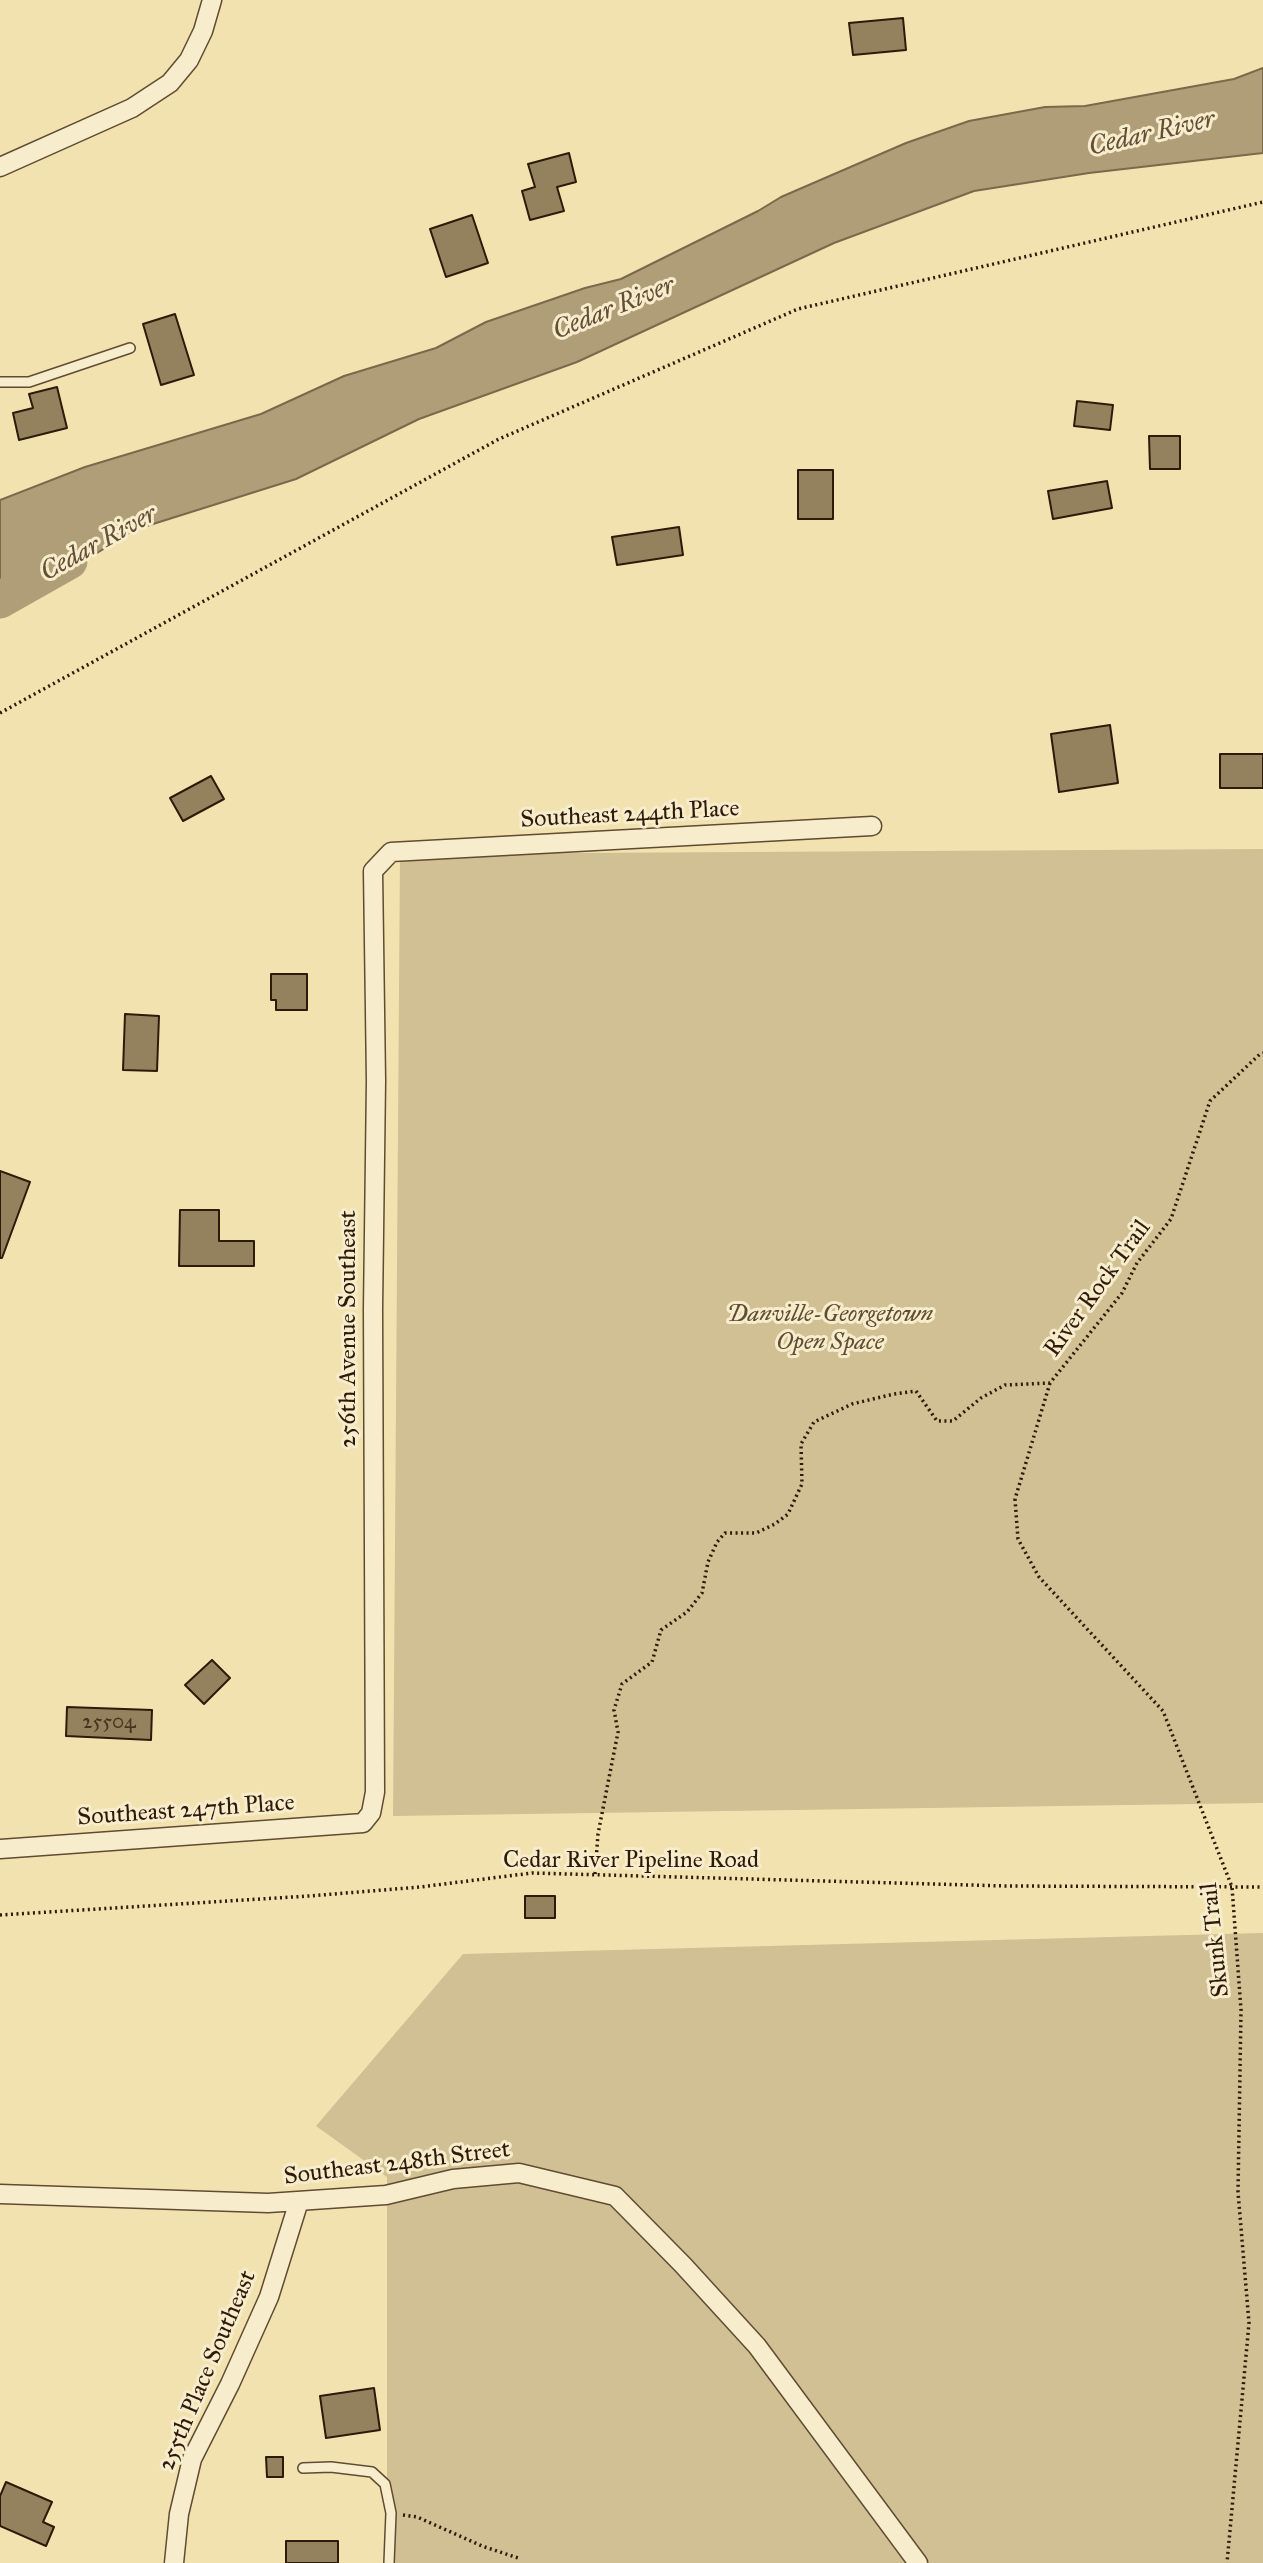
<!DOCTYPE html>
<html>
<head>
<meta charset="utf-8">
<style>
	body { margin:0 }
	canvas { display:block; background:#f2e2af }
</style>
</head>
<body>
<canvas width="1263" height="2563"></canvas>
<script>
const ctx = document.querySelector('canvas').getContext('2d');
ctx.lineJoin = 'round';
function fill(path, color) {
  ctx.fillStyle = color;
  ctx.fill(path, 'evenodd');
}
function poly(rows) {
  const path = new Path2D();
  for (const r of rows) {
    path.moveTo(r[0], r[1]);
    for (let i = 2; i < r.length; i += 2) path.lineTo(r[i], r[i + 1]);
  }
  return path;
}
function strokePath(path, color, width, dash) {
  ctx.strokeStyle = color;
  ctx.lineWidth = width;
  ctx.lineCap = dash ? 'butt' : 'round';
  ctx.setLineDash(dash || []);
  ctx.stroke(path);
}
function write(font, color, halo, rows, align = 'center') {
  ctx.font = font + ' "IM FELL Great Primer",serif';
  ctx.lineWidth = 6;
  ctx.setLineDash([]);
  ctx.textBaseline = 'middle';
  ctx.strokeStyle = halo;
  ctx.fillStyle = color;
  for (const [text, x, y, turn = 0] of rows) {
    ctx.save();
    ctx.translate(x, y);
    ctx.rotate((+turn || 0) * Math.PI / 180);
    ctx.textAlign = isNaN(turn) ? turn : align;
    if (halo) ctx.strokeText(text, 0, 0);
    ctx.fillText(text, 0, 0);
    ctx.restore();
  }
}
fill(poly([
	[1263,849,1263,1803,393,1816,400,854],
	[1263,1933,1263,2563,387,2563,387,2177,316,2126,463,1954]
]), '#d1c093');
const water = poly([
	[1263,68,1263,153,1089,173,974,191,834,243,577,362,419,419,296,479,134,530,89,558,25,586,0,590,0,500,85,467,261,414,344,376,436,348,486,322,585,288,621,279,758,211,781,197,906,143,969,121,1045,107,1085,106,1234,79,1263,68]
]);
fill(water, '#af9e77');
strokePath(water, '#7b694b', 2);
strokePath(poly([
	[0,600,69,561]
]), '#af9e77', 37);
const building = poly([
	[903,18,906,50,853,55,849,23,903,18],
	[569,153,576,182,557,187,564,211,530,220,522,191,535,187,528,164,569,153],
	[472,215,488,263,446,277,430,229,472,215],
	[175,314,194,375,161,385,143,324,175,314],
	[57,387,67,428,19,440,13,413,33,408,29,394,57,387],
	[1077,401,1113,405,1110,430,1074,426,1077,401],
	[1149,436,1180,436,1180,469,1150,469,1149,436],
	[798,470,833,470,833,519,798,519,798,470],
	[1107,481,1112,508,1053,519,1048,491,1107,481],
	[679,527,683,555,617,565,612,537,679,527],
	[1110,725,1118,783,1059,792,1051,734,1110,725],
	[1220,754,1263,754,1263,788,1220,788,1220,754],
	[211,776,224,799,183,821,170,798,211,776],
	[271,974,307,974,307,1010,276,1010,276,1000,271,1000,271,974],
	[125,1014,159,1016,157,1071,123,1070,125,1014],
	[0,1171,30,1182,2,1258,0,1258,0,1171],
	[180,1210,219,1210,219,1241,254,1241,254,1266,179,1266,180,1210],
	[212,1660,230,1678,204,1704,185,1685,212,1660],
	[67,1707,152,1710,151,1740,66,1736,67,1707],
	[525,1896,555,1896,555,1918,525,1918,525,1896],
	[374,2388,380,2430,326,2438,320,2396,374,2388],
	[266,2457,283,2457,283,2477,267,2477,266,2457],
	[6,2482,52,2502,43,2522,54,2527,46,2546,0,2526,0,2496,6,2482],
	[286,2541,338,2541,338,2563,286,2563,286,2541]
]);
fill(building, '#94825f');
strokePath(building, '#2e1a09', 2);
const service = poly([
	[0,382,29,382,130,348],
	[303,2468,331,2467,372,2472,385,2484,391,2513,389,2563]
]);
const minor = poly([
	[0,167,132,108,170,83,189,60,203,31,212,0],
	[0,1849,363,1823,371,1813,375,1792,373,1309,376,1081,373,871,391,852,872,826],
	[0,2194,268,2203,386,2195,453,2179,519,2173,615,2196,683,2265,757,2346,918,2563],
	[174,2563,179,2514,192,2459,230,2384,269,2297,299,2201]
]);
strokePath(service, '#5f4c32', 12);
strokePath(minor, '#5f4c32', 21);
strokePath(poly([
	[0,713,499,439,798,309,1263,202],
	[1050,1383,1015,1499,1018,1539,1039,1577,1163,1711,1232,1887,1241,2010,1238,2192,1249,2323,1227,2563],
	[595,1874,598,1834,618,1732,614,1710,622,1684,652,1662,661,1630,687,1612,702,1593,708,1562,717,1542,725,1533,756,1533,775,1524,788,1514,802,1484,801,1444,814,1422,852,1404,894,1394,916,1391,937,1421,953,1421,981,1398,1005,1385,1050,1383,1122,1293,1137,1263,1171,1219,1210,1101,1260,1054,1263,1053],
	[0,1915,309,1896,420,1887,532,1873,1006,1886,1263,1887],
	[403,2515,417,2517,482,2546,518,2558]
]), '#2e1a09', 3.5, [2, 3.5]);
strokePath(service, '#f7eccb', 9);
strokePath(minor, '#f7eccb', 18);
write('21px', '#48341e', null, [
	["25504",109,1723]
]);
write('24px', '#2e1a09', '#f7eccb', [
	["Southeast 244th Place",630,815,-3],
	["River Rock Trail",1098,1289,-54],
	["256th Avenue Southeast",349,1329,-90],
	["Southeast 247th Place",186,1811,-4],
	["Cedar River Pipeline Road",631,1861],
	["Skunk Trail",1216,1940,-96],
	["Southeast 248th Street",397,2164,-7],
	["255th Place Southeast",208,2371,-67]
]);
write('italic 24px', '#5f4c32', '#f7eccb', [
	["Danville-Georgetown",830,1315],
	["Open Space",830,1343]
]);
write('italic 26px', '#624f35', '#f7eccb', [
	["Cedar River",1152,134,-13],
	["Cedar River",614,309,-22],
	["Cedar River",99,544,-29]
]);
</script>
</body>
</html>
